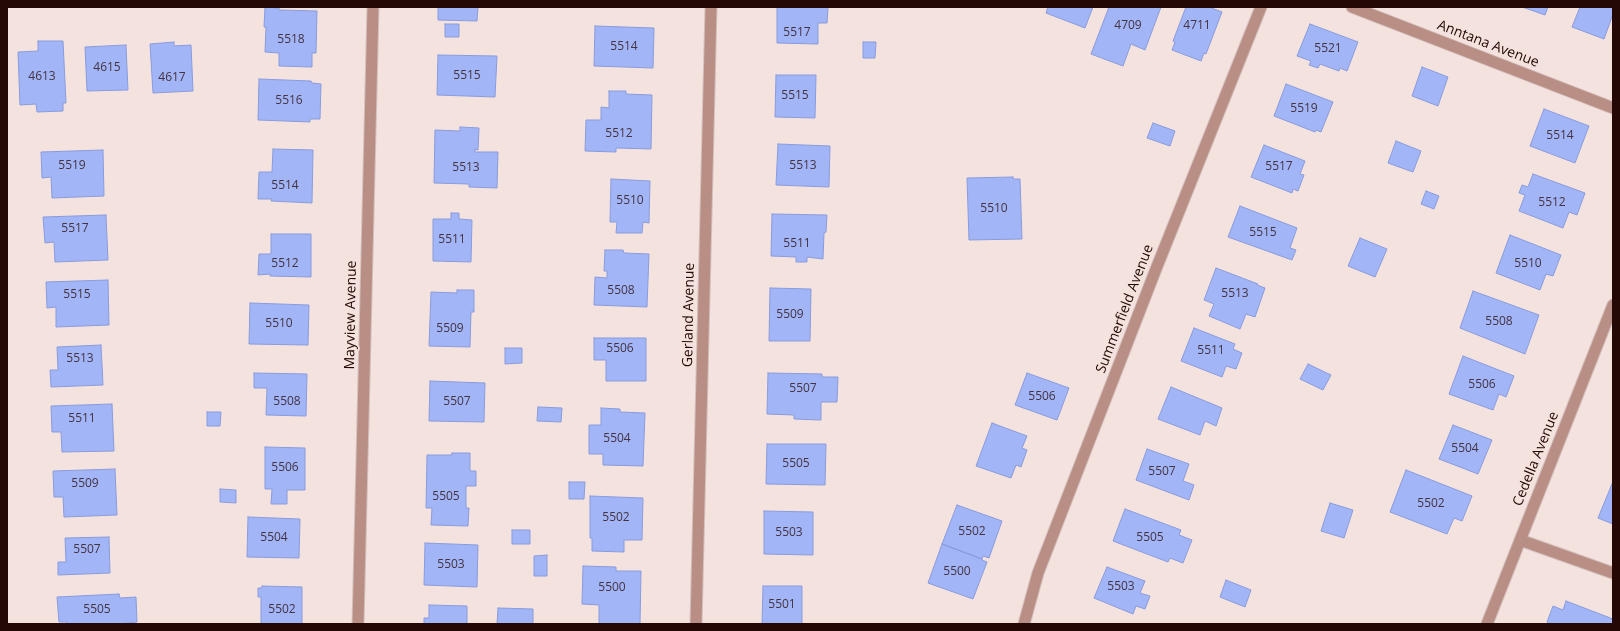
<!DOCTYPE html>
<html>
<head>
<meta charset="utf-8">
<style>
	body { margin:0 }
	#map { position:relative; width:1620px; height:631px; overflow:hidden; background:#f4e2df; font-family:"Open Sans",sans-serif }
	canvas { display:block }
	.frame { position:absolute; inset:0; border:8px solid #240805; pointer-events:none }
</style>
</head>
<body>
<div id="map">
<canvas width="1620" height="631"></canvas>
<div class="frame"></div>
</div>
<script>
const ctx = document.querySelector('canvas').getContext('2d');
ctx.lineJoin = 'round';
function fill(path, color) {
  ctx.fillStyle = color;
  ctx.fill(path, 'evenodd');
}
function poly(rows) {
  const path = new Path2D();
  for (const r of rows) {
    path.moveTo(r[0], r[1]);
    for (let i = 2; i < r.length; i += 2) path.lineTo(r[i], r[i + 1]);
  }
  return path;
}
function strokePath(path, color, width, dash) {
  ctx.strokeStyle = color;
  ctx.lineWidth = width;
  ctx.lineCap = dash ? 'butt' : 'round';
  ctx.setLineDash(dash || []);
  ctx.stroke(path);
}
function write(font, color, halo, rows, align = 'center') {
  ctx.font = font + ' "Open Sans",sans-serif';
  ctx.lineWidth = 3.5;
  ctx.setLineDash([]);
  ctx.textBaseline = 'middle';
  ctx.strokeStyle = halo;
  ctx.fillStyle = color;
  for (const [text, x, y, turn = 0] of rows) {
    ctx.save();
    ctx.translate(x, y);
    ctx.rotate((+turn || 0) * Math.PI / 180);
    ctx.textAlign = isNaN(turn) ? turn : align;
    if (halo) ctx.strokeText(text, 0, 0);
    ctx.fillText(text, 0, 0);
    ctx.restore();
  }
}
const building = poly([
	[265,7,279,8,279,10,317,11,316,53,312,53,312,67,279,66,279,53,265,52,266,27,264,27,265,7],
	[438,7,478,7,477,21,438,20,438,7],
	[777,7,828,7,827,23,818,23,818,44,777,43,777,7],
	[1048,7,1093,7,1085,28,1046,13,1048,7],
	[1109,7,1161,7,1145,50,1131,44,1123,66,1091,54,1109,7],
	[1186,7,1209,7,1222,12,1206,54,1204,53,1201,61,1172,50,1175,42,1173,41,1186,7],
	[1522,7,1548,7,1545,15,1522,7],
	[1580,7,1613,7,1613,14,1604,39,1572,27,1580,7],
	[445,24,459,24,459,37,445,37,445,24],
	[1310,24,1358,42,1347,71,1340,68,1339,71,1320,64,1318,68,1309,65,1311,61,1297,56,1310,24],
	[595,26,654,28,653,68,594,66,595,26],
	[38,41,63,41,66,103,63,103,63,111,37,112,36,104,20,105,18,52,38,51,38,41],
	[174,42,174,46,191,45,193,91,153,93,150,44,174,42],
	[863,42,876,42,875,58,863,58,863,42],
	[126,45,128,90,87,91,85,47,126,45],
	[438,55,497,56,495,97,437,95,438,55],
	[1422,67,1448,77,1438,106,1412,96,1422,67],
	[776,75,816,75,815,118,775,117,776,75],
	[259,79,311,81,312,83,321,84,320,119,310,119,310,122,258,120,259,79],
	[1286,84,1333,102,1321,132,1316,130,1315,132,1274,116,1286,84],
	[609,91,626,91,626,94,652,95,651,149,616,148,616,152,585,151,586,120,601,120,601,107,609,108,609,91],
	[1544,109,1589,126,1575,163,1530,146,1544,109],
	[1153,123,1175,131,1170,146,1147,138,1153,123],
	[460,127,479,128,478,150,475,149,475,152,498,152,497,188,469,187,469,184,434,183,435,130,460,131,460,127],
	[1396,141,1421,151,1413,172,1388,163,1396,141],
	[778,144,830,146,829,187,776,185,778,144],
	[1264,145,1305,161,1300,174,1304,175,1298,191,1293,189,1292,193,1251,177,1264,145],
	[273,149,313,150,312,203,271,201,272,199,258,199,259,172,272,172,273,149],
	[103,150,104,196,52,198,51,177,42,178,41,152,103,150],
	[1533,174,1585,193,1577,215,1569,212,1563,228,1519,211,1525,195,1519,193,1522,185,1528,187,1533,174],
	[1013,177,1013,179,1020,179,1022,239,969,240,967,178,1013,177],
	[611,179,650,181,649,223,643,222,642,233,616,233,617,222,610,222,611,179],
	[1426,191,1439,196,1434,209,1421,204,1426,191],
	[1240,206,1297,228,1290,248,1296,250,1292,260,1228,237,1240,206],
	[451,213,459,213,459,219,472,220,471,262,433,261,433,219,451,219,451,213],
	[772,214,827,215,826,232,824,233,823,259,807,257,807,262,796,262,796,257,771,256,772,214],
	[106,215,108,260,55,262,54,242,45,243,43,217,106,215],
	[271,234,311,234,311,277,270,276,270,274,258,275,259,254,271,254,271,234],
	[1510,235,1561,255,1553,276,1546,274,1540,290,1496,273,1510,235],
	[1360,238,1387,249,1375,277,1348,266,1360,238],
	[605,250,623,250,624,253,649,254,647,307,594,305,595,277,607,278,607,271,604,271,605,250],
	[1216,268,1258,284,1257,285,1265,288,1255,317,1246,314,1240,329,1209,316,1214,304,1204,300,1216,268],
	[108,280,109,325,56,327,56,307,47,308,46,282,108,280],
	[770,288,811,289,810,341,769,341,770,288],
	[457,290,474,290,474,312,471,312,470,347,429,346,431,292,457,293,457,290],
	[1473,291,1539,315,1525,354,1460,328,1473,291],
	[250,303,309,305,308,345,249,344,250,303],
	[1194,328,1235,344,1233,349,1242,353,1236,369,1226,366,1222,377,1181,361,1194,328],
	[594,338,646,338,646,381,606,381,606,360,594,360,594,338],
	[101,345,103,385,51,387,50,370,58,370,57,347,101,345],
	[505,348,522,348,522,363,505,364,505,348],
	[1463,356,1514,376,1506,397,1499,394,1493,410,1449,394,1463,356],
	[1308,364,1331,375,1323,390,1300,379,1308,364],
	[254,373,307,374,306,416,266,415,267,388,254,388,254,373],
	[768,373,822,374,822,377,838,377,837,402,821,402,821,420,794,419,794,415,767,414,768,373],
	[1027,373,1069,388,1057,420,1015,405,1027,373],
	[430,381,485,383,484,422,429,421,430,381],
	[1171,387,1222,408,1216,426,1205,421,1200,435,1158,419,1171,387],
	[112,404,114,451,62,452,61,432,52,432,51,406,112,404],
	[538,407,562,408,561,422,537,421,538,407],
	[601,408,620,409,620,412,645,413,643,466,603,465,603,454,589,454,589,425,601,425,601,408],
	[207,412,221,412,220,426,207,426,207,412],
	[992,423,1027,436,1022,448,1027,450,1021,467,1016,465,1011,478,976,466,992,423],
	[1453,425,1492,440,1478,474,1439,459,1453,425],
	[767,444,826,444,825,485,766,484,767,444],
	[265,447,305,448,305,490,287,490,287,504,271,504,272,489,265,489,265,447],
	[1147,449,1189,464,1183,481,1194,485,1189,500,1136,480,1147,449],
	[452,453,470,453,470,471,476,471,476,486,466,486,466,508,469,508,468,526,431,525,432,508,426,508,427,455,452,455,452,453],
	[115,469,117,515,64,517,63,497,54,497,53,471,115,469],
	[1406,470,1472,496,1462,521,1454,518,1447,534,1390,512,1406,470],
	[569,482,585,482,584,499,569,499,569,482],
	[1612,484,1613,485,1613,524,1598,518,1612,484],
	[220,489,236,490,236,503,220,502,220,489],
	[590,496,643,498,642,540,624,540,624,552,592,551,592,538,590,538,590,496],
	[1330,503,1353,510,1344,538,1321,531,1330,503],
	[957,505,1002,521,989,558,983,556,982,559,942,544,957,505],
	[1125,509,1181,530,1179,535,1192,540,1183,563,1170,558,1168,562,1113,541,1125,509],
	[764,511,813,512,813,555,764,554,764,511],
	[248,517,300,519,299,558,247,557,248,517],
	[512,530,530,530,530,544,512,544,512,530],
	[109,537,110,573,58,575,58,562,66,562,65,538,109,537],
	[425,543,478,545,477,587,424,585,425,543],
	[942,544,982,559,982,560,987,562,973,599,928,583,942,544],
	[547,555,547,576,534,576,534,556,547,555],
	[583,566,616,567,616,571,641,571,640,624,599,624,599,605,582,604,583,566],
	[1107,567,1145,581,1140,593,1150,596,1145,609,1136,606,1133,614,1094,598,1107,567],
	[1226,580,1251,590,1245,607,1220,597,1226,580],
	[262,586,302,587,302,624,261,624,261,597,258,597,258,588,262,588,262,586],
	[763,586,802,586,802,624,762,624,763,586],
	[119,594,120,598,136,597,137,622,120,624,67,624,67,622,59,622,57,597,119,594],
	[1566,601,1613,619,1613,624,1552,624,1547,622,1553,606,1563,610,1566,601],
	[429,605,467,606,467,624,424,624,424,618,429,618,429,605],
	[498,608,533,609,533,624,497,624,498,608]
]);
fill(building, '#a2b5f7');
strokePath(building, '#899bdc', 1);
const minor = poly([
	[1352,7,1613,108],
	[1520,540,1613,573],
	[358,624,373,7],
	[696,624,711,7],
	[1024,624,1038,573,1156,269,1261,7],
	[1487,624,1613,305]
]);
strokePath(minor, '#d3bfbc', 13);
strokePath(minor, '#b98e85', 11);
write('12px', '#443342', null, [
	["4709",1128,26],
	["4711",1197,26],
	["5517",797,33],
	["5518",291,40],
	["5514",624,47],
	["5521",1328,49],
	["4615",107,68],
	["5515",467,76],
	["4613",42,77],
	["4617",172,78],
	["5515",795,96],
	["5516",289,101],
	["5519",1304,109],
	["5512",619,134],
	["5514",1560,136],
	["5519",72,166],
	["5513",803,166],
	["5517",1279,167],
	["5513",466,168],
	["5514",285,186],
	["5510",630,201],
	["5512",1552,203],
	["5510",994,209],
	["5517",75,229],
	["5515",1263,233],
	["5511",452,240],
	["5511",797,244],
	["5512",285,264],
	["5510",1528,264],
	["5508",621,291],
	["5513",1235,294],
	["5515",77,295],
	["5509",790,315],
	["5508",1499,322],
	["5510",279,324],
	["5509",450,329],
	["5506",620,349],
	["5511",1211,351],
	["5513",80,359],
	["5506",1482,385],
	["5507",803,389],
	["5506",1042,397],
	["5508",287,402],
	["5507",457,402],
	["5511",82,419],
	["5504",617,439],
	["5504",1465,449],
	["5505",796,464],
	["5506",285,468],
	["5507",1162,472],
	["5509",85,484],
	["5505",446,497],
	["5502",1431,504],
	["5502",616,518],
	["5502",972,532],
	["5503",789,533],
	["5504",274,538],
	["5505",1150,538],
	["5507",87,550],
	["5503",451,565],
	["5500",957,572],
	["5503",1121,587],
	["5500",612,588],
	["5501",782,605],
	["5505",97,610],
	["5502",282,610]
]);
write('14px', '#240805', '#f4e2df', [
	["Anntana Avenue",1488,44,21],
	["Summerfield Avenue",1125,309,-69],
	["Mayview Avenue",351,315,-89],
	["Gerland Avenue",689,315,-89],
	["Cedella Avenue",1536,459,-68]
]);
</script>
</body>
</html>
